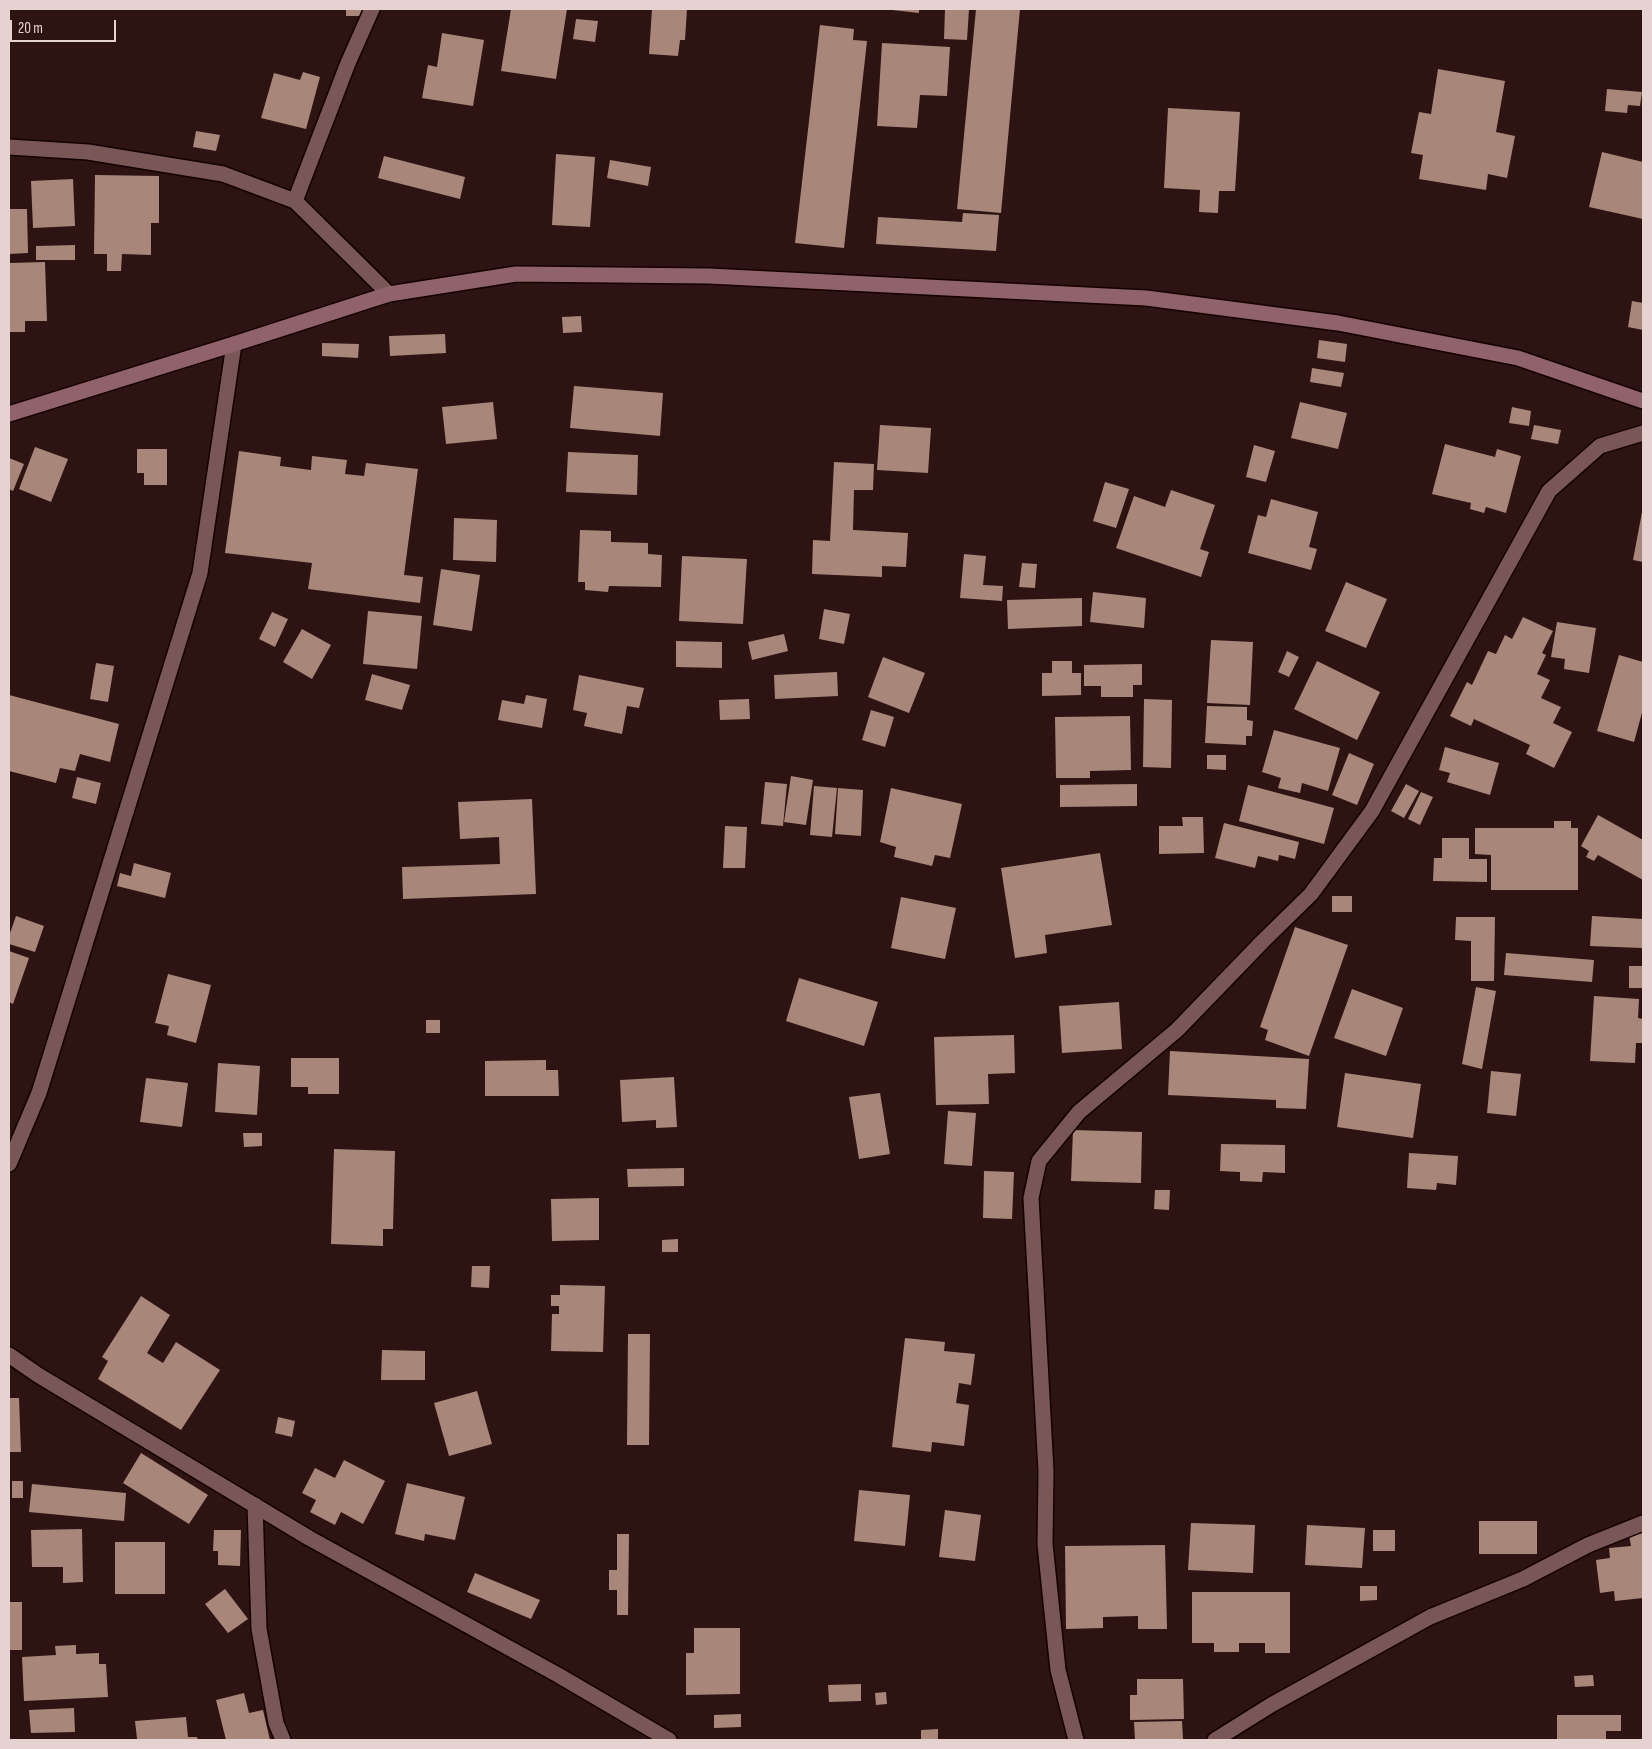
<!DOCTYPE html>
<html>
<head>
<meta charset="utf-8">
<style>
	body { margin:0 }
	#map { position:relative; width:1652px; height:1749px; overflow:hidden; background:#2e1313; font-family:"Sofia Sans Condensed",sans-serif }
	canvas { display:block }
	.frame { position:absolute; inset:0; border:10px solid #e6d2d1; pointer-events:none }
	.scale { position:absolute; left:10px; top:20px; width:106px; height:22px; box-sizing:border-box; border:2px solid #e6d2d1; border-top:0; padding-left:6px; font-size:15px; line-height:18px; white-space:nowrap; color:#e6d2d1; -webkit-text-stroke:4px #2e1313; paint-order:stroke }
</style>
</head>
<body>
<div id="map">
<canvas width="1652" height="1749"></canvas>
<div class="frame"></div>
<div class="scale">20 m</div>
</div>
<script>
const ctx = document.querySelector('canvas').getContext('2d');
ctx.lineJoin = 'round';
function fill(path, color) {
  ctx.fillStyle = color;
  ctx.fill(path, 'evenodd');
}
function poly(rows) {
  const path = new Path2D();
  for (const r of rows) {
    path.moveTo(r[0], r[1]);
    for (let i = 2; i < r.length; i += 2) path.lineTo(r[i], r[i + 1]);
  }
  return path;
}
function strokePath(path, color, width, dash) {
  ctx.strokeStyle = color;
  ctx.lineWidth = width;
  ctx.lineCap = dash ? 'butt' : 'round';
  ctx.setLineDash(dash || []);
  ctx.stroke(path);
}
fill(poly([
	[346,9,363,9,363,16,346,16],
	[511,9,567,9,556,79,501,71],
	[652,9,687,9,685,40,680,40,678,56,649,54],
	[892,9,919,9,919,13,892,10],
	[945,9,969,9,967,40,944,39],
	[976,9,1020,9,1001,213,957,209],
	[576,19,598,21,595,42,573,39],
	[820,25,854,29,853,40,867,41,844,248,795,243],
	[442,33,484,40,473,106,422,98,428,65,437,67],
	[882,43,950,47,947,96,920,95,917,128,877,126],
	[1438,69,1505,81,1496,132,1515,136,1507,178,1488,174,1486,190,1419,179,1423,155,1411,153,1419,112,1431,114],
	[303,72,320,77,306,129,261,118,274,73,300,80],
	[1607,89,1642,92,1640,106,1628,105,1627,113,1605,111],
	[1168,108,1240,112,1235,191,1219,191,1218,213,1199,212,1200,190,1164,188],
	[196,131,220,135,216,151,193,147],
	[1602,152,1643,162,1643,219,1589,207],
	[556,154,595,157,590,227,552,225],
	[384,156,465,177,460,199,378,178],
	[610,160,651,167,648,186,607,178],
	[95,175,159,176,159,223,151,223,151,255,122,254,121,271,107,271,107,254,94,254],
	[73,179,75,226,33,228,31,181],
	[9,209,27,209,28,253,9,254],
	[963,213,999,215,996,251,876,244,878,217,962,222],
	[75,245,75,260,36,260,36,246],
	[45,262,47,321,25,321,25,332,9,332,9,263],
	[1632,301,1643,303,1643,330,1628,327],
	[581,316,582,332,563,333,562,317],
	[445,334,446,353,390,356,389,336],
	[1319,340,1347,344,1345,362,1317,358],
	[322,343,359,344,358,358,322,356],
	[1312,368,1344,373,1341,387,1310,382],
	[574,386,663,393,660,436,570,428],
	[493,402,497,439,446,444,442,407],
	[1300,402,1347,413,1338,449,1291,438],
	[1512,407,1531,411,1529,426,1509,423],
	[880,425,931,428,928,473,877,470],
	[1534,425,1561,430,1558,444,1531,439],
	[1445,444,1495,457,1497,449,1521,456,1506,513,1486,507,1484,513,1470,509,1471,503,1432,494],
	[1254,445,1275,451,1266,482,1246,477],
	[35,447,68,459,51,502,19,489],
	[137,449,167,449,167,485,144,485,144,473,137,473],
	[239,451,281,457,280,466,311,470,312,456,347,460,345,474,364,476,366,463,418,469,404,575,423,577,420,603,308,589,312,563,225,553],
	[568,452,638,455,637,495,566,492],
	[9,458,24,464,13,491,9,489],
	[834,462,874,464,873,490,854,490,853,530,908,533,906,567,882,566,882,577,812,574,813,540,830,541],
	[1105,482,1129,489,1116,528,1093,521],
	[1171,490,1215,505,1200,549,1209,552,1201,577,1116,548,1134,496,1165,507],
	[1271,499,1318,512,1309,547,1317,549,1311,570,1248,553,1258,515,1266,517],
	[1642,512,1643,512,1643,562,1633,560],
	[454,518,497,520,496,562,453,560],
	[580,530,611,531,611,542,648,543,648,554,662,555,661,587,609,586,608,592,585,590,585,582,578,582],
	[964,554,986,556,983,585,1003,586,1002,601,960,598],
	[682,556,747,559,743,624,679,621],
	[1022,563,1037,564,1035,588,1019,587],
	[441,569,480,575,472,631,433,625],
	[1346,582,1387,599,1366,648,1325,631],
	[1093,592,1146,598,1144,628,1090,622],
	[1082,598,1082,626,1008,629,1007,600],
	[824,609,850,614,844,644,819,639],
	[368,611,422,616,417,669,363,664],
	[272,612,288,619,275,647,259,639],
	[1523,617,1553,631,1542,653,1546,655,1537,674,1550,680,1541,698,1561,707,1553,723,1572,732,1554,768,1526,754,1530,745,1474,719,1471,726,1450,716,1467,682,1472,685,1488,651,1496,654,1505,635,1512,639],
	[1557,622,1596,628,1589,673,1564,669,1565,659,1551,657],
	[302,629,331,645,312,679,283,662],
	[784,634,788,651,752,660,748,642],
	[1211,640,1253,642,1250,705,1207,703],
	[676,641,722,642,722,668,676,667],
	[1287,651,1299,657,1289,677,1278,672],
	[1619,655,1643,662,1643,709,1634,742,1597,731],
	[883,657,925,673,909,713,868,697],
	[1052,661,1072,661,1072,673,1081,673,1081,695,1042,696,1042,673,1052,673],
	[1317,661,1380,692,1357,740,1294,709],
	[96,663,114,666,108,702,90,699],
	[1142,664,1142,685,1133,685,1133,697,1101,697,1101,686,1084,686,1084,665],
	[837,672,838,696,775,699,774,675],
	[372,674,410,685,402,710,365,700],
	[579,675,644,688,639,708,627,706,622,734,584,726,587,713,573,710],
	[9,695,119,724,110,762,80,754,75,771,60,768,56,783,9,771],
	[526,695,547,699,542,728,498,720,502,700,524,704],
	[749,699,750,719,720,720,719,700],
	[1144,699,1172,700,1171,768,1143,767],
	[1207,706,1247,707,1247,720,1253,721,1252,736,1246,736,1246,745,1205,743],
	[871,710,894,717,885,747,862,740],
	[1130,716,1131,770,1090,771,1090,778,1056,778,1055,717],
	[1274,730,1340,748,1328,791,1302,783,1300,793,1278,788,1281,778,1262,772],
	[1445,747,1499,763,1490,795,1447,782,1450,773,1439,770],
	[1349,753,1374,764,1357,805,1332,795],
	[1207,755,1226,755,1226,770,1207,769],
	[791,776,813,780,806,825,784,822],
	[77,777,101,783,96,804,72,798],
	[765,782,787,784,783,826,761,824],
	[1137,784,1137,806,1060,807,1060,785],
	[1406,784,1419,791,1404,818,1391,811],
	[1248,785,1334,808,1324,844,1239,821],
	[814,786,837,788,832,837,810,835],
	[838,788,863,790,861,836,835,834],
	[891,788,962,804,950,858,935,855,932,866,894,857,896,847,880,842],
	[1421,792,1433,797,1420,825,1408,819],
	[532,799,536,894,403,899,402,867,500,864,499,837,460,839,458,802],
	[1598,815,1643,840,1643,880,1598,855,1594,861,1586,857,1589,851,1581,846],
	[1182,817,1203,817,1204,853,1159,854,1159,826,1183,826],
	[1554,821,1571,821,1571,828,1578,828,1578,890,1491,890,1491,855,1475,854,1475,828,1554,828],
	[1224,823,1299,842,1295,859,1279,855,1278,861,1258,856,1255,868,1215,858],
	[725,826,747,827,745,868,723,868],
	[1442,838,1469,838,1469,859,1487,859,1487,882,1433,881,1434,858,1442,858],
	[1100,853,1112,925,1045,935,1047,953,1015,958,1001,868],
	[134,863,171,873,165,898,117,886,120,873,131,876],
	[1332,896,1352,896,1352,912,1332,912],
	[901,897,956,908,945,959,891,948],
	[16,916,44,926,35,952,9,944,9,936],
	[1592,916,1643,919,1642,948,1590,946],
	[1456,917,1495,917,1494,981,1471,981,1471,941,1455,940],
	[1295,927,1348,945,1309,1056,1265,1040,1268,1030,1260,1027],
	[9,951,29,958,13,1004,9,1002],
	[1506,953,1594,960,1592,982,1504,975],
	[1629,966,1643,966,1643,988,1629,988],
	[168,974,211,985,196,1043,167,1035,169,1026,155,1023],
	[799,978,878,1002,864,1046,786,1021],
	[1476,987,1496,991,1482,1069,1462,1064],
	[1352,989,1403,1008,1386,1056,1334,1038],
	[1594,996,1639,999,1638,1018,1643,1019,1643,1043,1636,1043,1635,1063,1590,1061],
	[1119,1002,1122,1049,1062,1053,1059,1006],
	[426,1020,440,1020,440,1033,426,1033],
	[1014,1035,1015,1073,988,1074,989,1104,936,1105,934,1037],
	[1170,1051,1309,1059,1306,1109,1276,1108,1276,1100,1168,1095],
	[291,1058,339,1058,339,1094,308,1094,308,1087,291,1087],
	[546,1060,546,1070,558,1070,559,1096,485,1096,485,1061],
	[218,1063,260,1066,257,1115,215,1112],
	[1491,1071,1521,1074,1516,1116,1487,1113],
	[1345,1073,1421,1084,1413,1138,1337,1127],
	[674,1077,677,1127,656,1128,656,1120,622,1122,620,1080],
	[146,1078,188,1083,182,1127,140,1122],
	[880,1093,890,1154,859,1159,849,1097],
	[948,1111,976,1113,972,1166,944,1164],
	[1073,1130,1142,1132,1141,1183,1071,1181],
	[243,1133,262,1133,262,1146,244,1147],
	[1221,1144,1285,1145,1285,1173,1263,1172,1262,1182,1240,1181,1240,1172,1220,1171],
	[334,1149,395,1151,393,1229,383,1229,383,1246,331,1244],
	[1409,1153,1458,1156,1456,1185,1437,1183,1436,1190,1407,1188],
	[684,1168,684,1186,628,1187,627,1169],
	[984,1171,1014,1172,1012,1219,983,1218],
	[1155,1190,1170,1190,1169,1210,1154,1209],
	[599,1198,599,1240,552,1241,551,1199],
	[678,1239,678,1252,662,1252,662,1240],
	[472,1266,490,1266,489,1288,471,1287],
	[560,1285,605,1286,603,1352,551,1351,552,1314,559,1314,559,1306,551,1306,551,1295,560,1295],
	[141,1296,170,1315,147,1353,163,1363,176,1342,220,1370,181,1430,98,1379,108,1361,102,1357],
	[628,1334,650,1334,649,1445,627,1445],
	[905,1338,945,1342,944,1351,975,1354,971,1385,959,1383,956,1403,969,1405,964,1446,932,1442,931,1452,892,1447],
	[382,1350,425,1351,425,1380,381,1380],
	[477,1391,492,1444,449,1456,434,1403],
	[9,1398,19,1398,21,1452,9,1452],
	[278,1417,295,1421,292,1437,275,1433],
	[141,1453,208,1495,189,1524,123,1483],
	[344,1460,385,1481,363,1524,341,1512,335,1525,310,1512,316,1500,302,1493,315,1468,335,1478],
	[12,1481,23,1481,23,1498,12,1498],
	[407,1483,465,1497,455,1540,425,1534,424,1541,395,1534],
	[32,1484,126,1493,124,1521,29,1512],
	[859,1490,910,1495,905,1546,854,1541],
	[945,1510,981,1515,975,1561,939,1557],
	[1479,1521,1537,1521,1537,1554,1479,1554],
	[1191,1523,1255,1525,1253,1573,1188,1570],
	[1307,1525,1365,1528,1362,1568,1305,1565],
	[82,1529,83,1582,63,1583,63,1567,32,1567,31,1530],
	[214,1530,241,1530,240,1566,218,1565,218,1551,213,1551],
	[1373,1530,1395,1530,1395,1551,1373,1551],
	[1643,1533,1643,1598,1615,1601,1614,1591,1600,1593,1596,1560,1610,1558,1609,1548,1631,1546,1629,1535],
	[617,1534,629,1534,628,1615,617,1615,617,1590,609,1590,609,1570,617,1570],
	[115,1542,165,1542,165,1594,115,1594],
	[1165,1545,1167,1629,1138,1629,1138,1616,1103,1617,1103,1628,1066,1629,1065,1546],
	[475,1573,540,1600,531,1619,467,1592],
	[1360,1586,1377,1586,1377,1600,1360,1601],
	[225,1589,248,1619,228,1633,205,1604],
	[1192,1592,1290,1592,1290,1653,1265,1653,1265,1643,1239,1643,1239,1652,1214,1652,1214,1643,1192,1643],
	[9,1602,22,1602,22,1650,9,1650],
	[694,1628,740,1628,740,1694,686,1695,686,1653,694,1653],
	[76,1645,76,1654,99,1653,99,1664,106,1664,108,1697,24,1701,22,1657,56,1655,55,1646],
	[1593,1675,1594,1686,1575,1687,1574,1676],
	[1137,1679,1183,1679,1184,1719,1130,1720,1130,1695,1137,1695],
	[861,1684,861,1701,829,1702,828,1685],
	[886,1692,887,1704,876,1705,875,1693],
	[244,1693,249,1713,263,1710,270,1740,226,1740,216,1700],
	[74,1708,75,1732,31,1733,29,1710],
	[741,1714,741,1727,714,1728,714,1715],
	[1557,1715,1621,1715,1621,1731,1606,1731,1606,1740,1557,1740],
	[186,1717,188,1737,197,1737,198,1740,137,1739,135,1721],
	[1182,1721,1183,1739,1135,1740,1134,1722],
	[938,1729,938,1740,921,1740,921,1730]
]), '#a8877a');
const lane = poly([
	[295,201,348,63,372,9]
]);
const street = poly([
	[9,147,88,152,223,174,295,201,389,294],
	[9,1164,39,1093,200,573,234,344],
	[9,1355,38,1375,309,1538,558,1675,669,1740],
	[255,1505,259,1629,276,1723,283,1740],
	[1076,1740,1058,1670,1045,1544,1046,1471,1031,1198,1039,1161,1079,1112,1177,1030,1263,941,1311,894,1372,811,1549,491,1600,446,1643,433],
	[1215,1740,1271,1705,1430,1617,1523,1579,1588,1545,1643,1523]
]);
const secondary = poly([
	[9,414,234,344,389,294,516,274,709,276,1146,298,1338,323,1518,358,1643,401]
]);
strokePath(lane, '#140102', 18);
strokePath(street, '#140102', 18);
strokePath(secondary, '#140102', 18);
strokePath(lane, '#785756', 15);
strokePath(street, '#785756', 15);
strokePath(secondary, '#90626a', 15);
</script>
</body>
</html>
